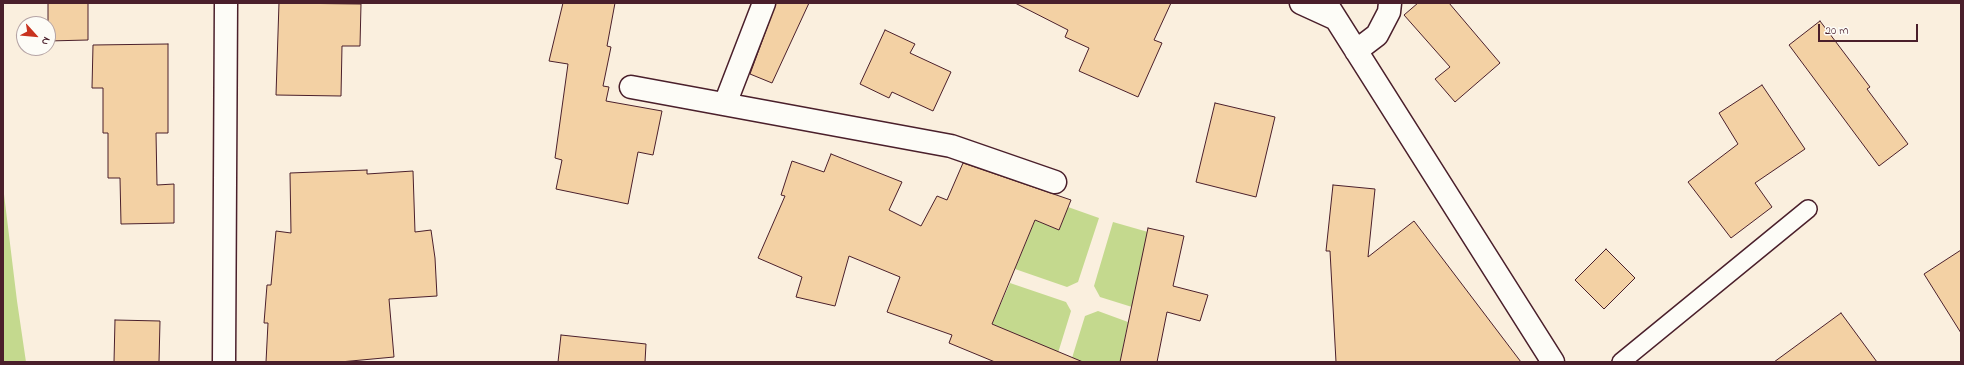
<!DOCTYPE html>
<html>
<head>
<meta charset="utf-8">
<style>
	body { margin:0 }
	#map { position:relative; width:1964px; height:365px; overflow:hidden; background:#faefde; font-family:"Indie Flower",sans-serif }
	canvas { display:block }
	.frame { position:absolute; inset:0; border:4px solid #4a1f2b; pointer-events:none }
	.north { position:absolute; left:16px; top:16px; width:40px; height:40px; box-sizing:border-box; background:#fdfcf7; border:1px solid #b5a4a5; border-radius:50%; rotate:117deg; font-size:11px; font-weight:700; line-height:16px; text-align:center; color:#4a1f2b }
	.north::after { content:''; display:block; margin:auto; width:14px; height:18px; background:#c8321e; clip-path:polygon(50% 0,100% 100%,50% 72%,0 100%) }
	.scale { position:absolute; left:1818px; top:24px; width:100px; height:18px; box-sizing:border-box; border:2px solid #4a1f2b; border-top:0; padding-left:5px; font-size:12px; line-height:14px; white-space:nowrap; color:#4a1f2b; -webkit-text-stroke:3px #fdfcf7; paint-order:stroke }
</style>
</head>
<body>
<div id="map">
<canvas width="1964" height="365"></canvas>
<div class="frame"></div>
<div class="north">N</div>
<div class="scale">20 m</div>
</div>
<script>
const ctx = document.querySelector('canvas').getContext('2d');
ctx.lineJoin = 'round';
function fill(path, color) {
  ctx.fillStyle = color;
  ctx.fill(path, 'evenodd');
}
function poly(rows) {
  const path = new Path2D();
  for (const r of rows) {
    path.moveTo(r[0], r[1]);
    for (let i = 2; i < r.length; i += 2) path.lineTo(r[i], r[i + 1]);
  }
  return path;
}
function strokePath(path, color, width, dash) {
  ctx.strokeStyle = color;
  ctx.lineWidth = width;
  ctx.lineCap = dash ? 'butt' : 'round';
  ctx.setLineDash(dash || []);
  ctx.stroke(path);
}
fill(poly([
	[3,186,17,301,26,362,3,362],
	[1068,207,1099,218,1078,282,1067,287,1015,269,1035,220,1059,230],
	[1113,222,1148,232,1132,307,1100,297,1094,286],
	[1010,283,1066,302,1071,311,1058,353,992,324],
	[1098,311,1128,322,1120,362,1083,362,1072,358,1085,316]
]), '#c4d98e');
const building = poly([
	[48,3,88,3,88,40,48,41,48,3],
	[279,3,361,4,360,46,342,46,341,96,276,95,279,3],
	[563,3,615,3,607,46,611,47,603,86,609,87,606,101,662,111,653,155,638,152,628,204,556,189,562,160,555,158,568,64,549,61,563,3],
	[776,3,809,3,772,83,750,74,776,3],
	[1015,3,1171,3,1154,40,1162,43,1138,97,1079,71,1089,48,1065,37,1068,30,1015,3],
	[1418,3,1449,3,1500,63,1455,102,1435,79,1450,67,1404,15,1418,3],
	[1820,21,1870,87,1867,89,1908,144,1879,166,1789,45,1820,21],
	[885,30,915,44,910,53,951,72,933,111,892,92,889,98,860,84,885,30],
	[168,44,168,133,156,133,157,185,174,184,174,223,121,224,120,178,108,178,108,133,103,133,103,88,92,88,93,45,168,44],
	[1762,85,1805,149,1755,183,1772,207,1731,238,1688,182,1738,144,1719,113,1762,85],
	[1215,103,1275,117,1256,197,1196,182,1215,103],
	[831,154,902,182,889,210,921,226,937,196,947,200,963,163,1071,200,1059,230,1035,220,992,324,1083,362,995,362,949,343,952,335,887,312,900,277,849,256,835,306,796,297,802,277,758,258,785,196,781,195,792,161,824,172,831,154],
	[367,170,367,174,413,171,415,232,431,230,435,258,437,296,389,299,394,357,340,362,266,362,268,323,264,323,267,285,271,285,276,231,291,233,290,173,367,170],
	[1333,185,1375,189,1368,257,1414,221,1521,362,1336,362,1330,251,1326,251,1333,185],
	[1148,228,1184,236,1173,286,1208,295,1200,321,1167,312,1157,362,1120,362,1148,228],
	[1606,249,1635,278,1604,309,1575,280,1606,249],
	[1961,250,1961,333,1924,274,1961,250],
	[1841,313,1877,362,1774,362,1841,313],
	[115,320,160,321,159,362,114,362,115,320],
	[561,335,646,344,645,362,558,362,561,335]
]);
fill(building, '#f3d1a4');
strokePath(building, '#4a1f2b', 1);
const service = poly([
	[1621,362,1808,209]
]);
const minor = poly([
	[1301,3,1336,19],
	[1326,3,1553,362],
	[1356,51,1377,35,1389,12,1390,3],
	[631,87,951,146,1055,182],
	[725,104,764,3],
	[224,362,226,3]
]);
strokePath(service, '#4a1f2b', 20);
strokePath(minor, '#4a1f2b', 25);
strokePath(service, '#fdfcf7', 17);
strokePath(minor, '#fdfcf7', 22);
</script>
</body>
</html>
